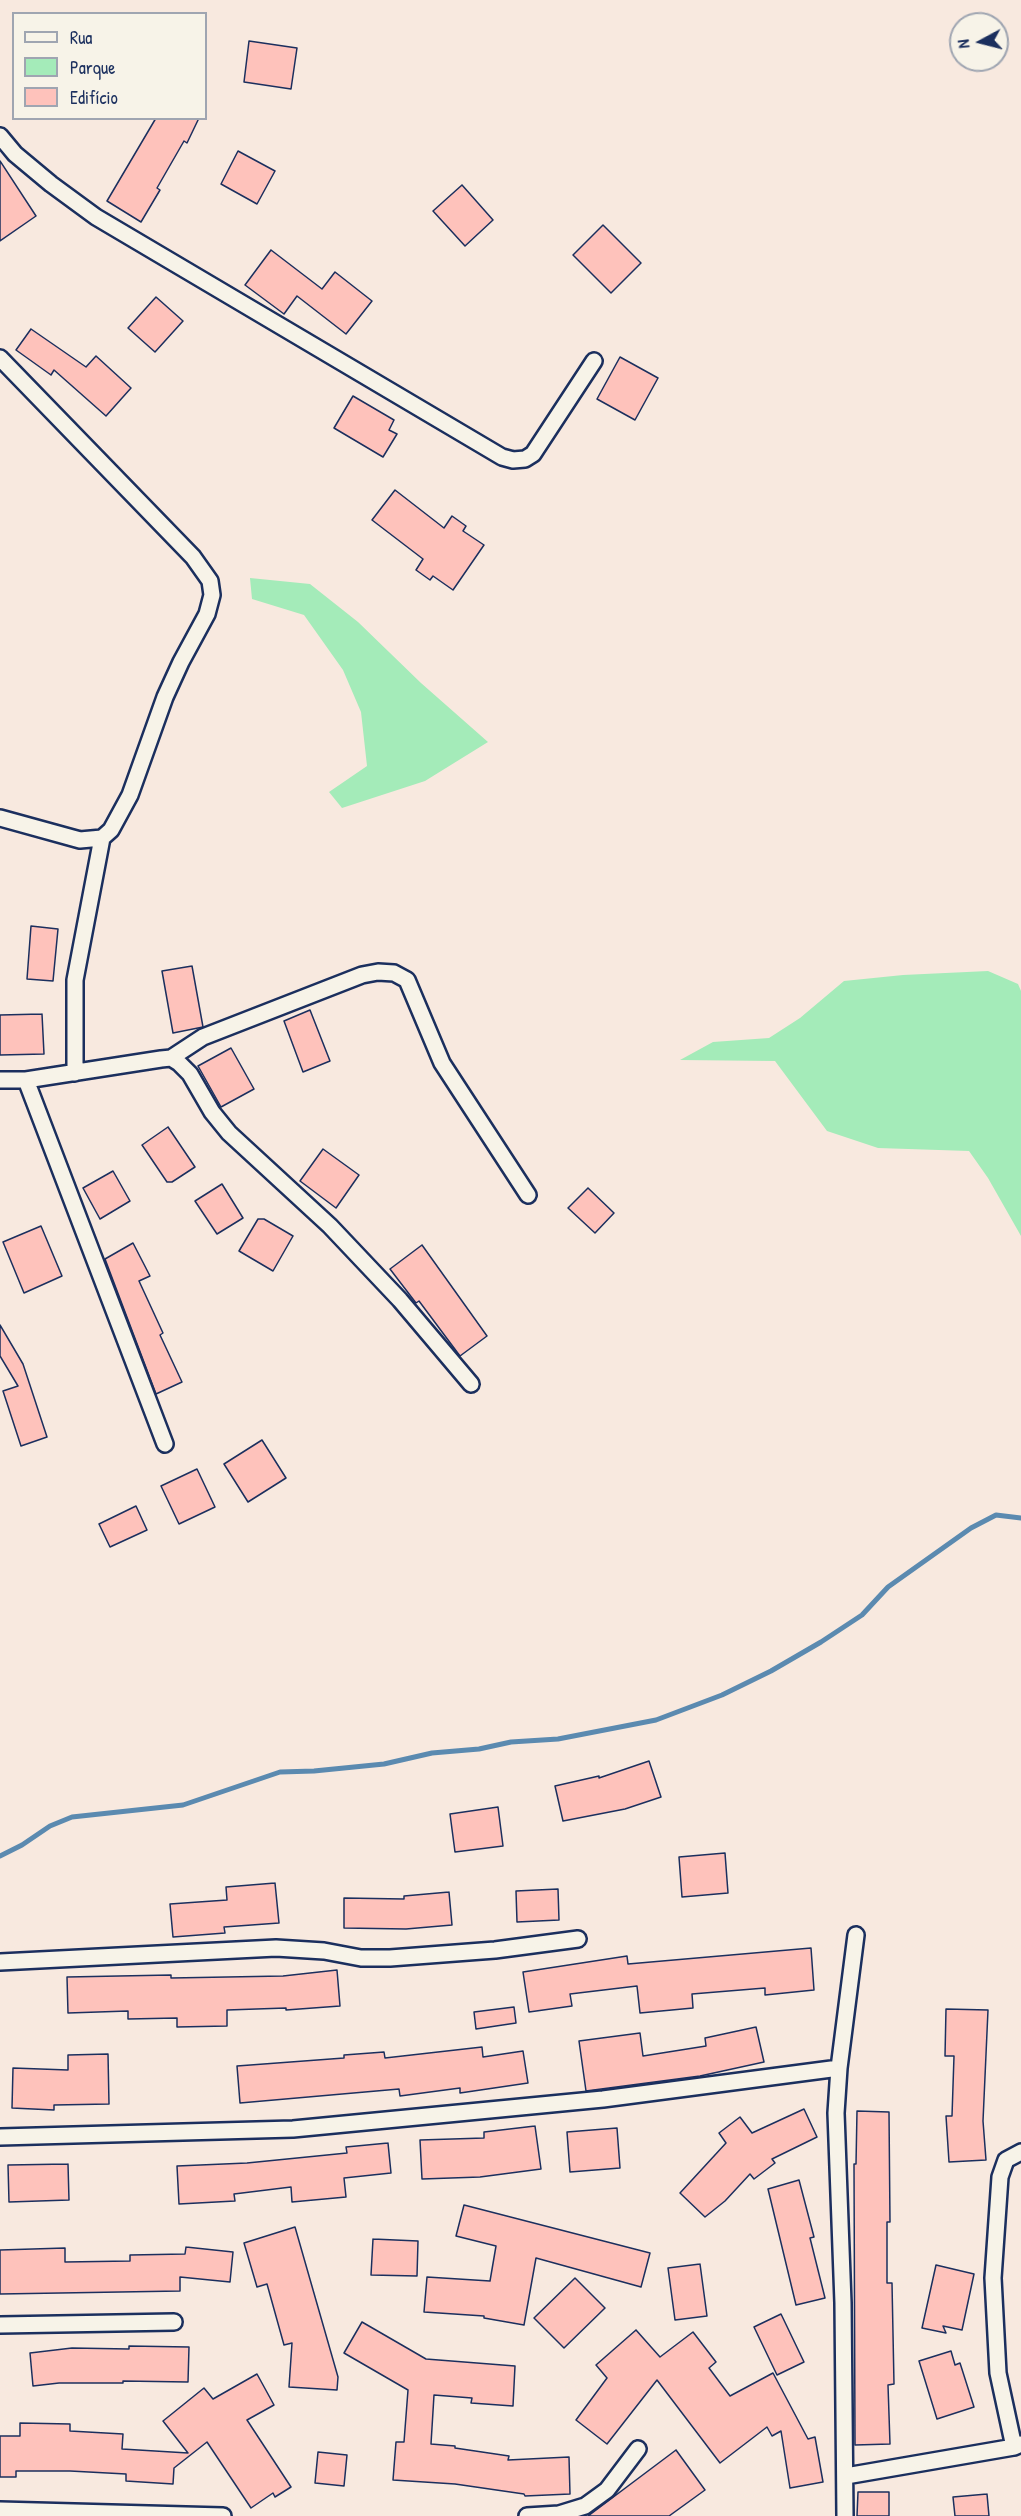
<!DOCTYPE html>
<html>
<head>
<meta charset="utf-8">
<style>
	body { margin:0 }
	#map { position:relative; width:1021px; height:2516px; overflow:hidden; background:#f8e9df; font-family:"Patrick Hand",sans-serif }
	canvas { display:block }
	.legend { position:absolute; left:12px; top:12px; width:195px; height:108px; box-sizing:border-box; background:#f7f3e8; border:2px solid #9fa5b1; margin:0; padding:8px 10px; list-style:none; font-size:18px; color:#1b2f5e }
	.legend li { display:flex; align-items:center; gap:12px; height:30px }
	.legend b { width:30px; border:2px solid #9fa5b1 }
	.north { position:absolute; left:949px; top:12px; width:60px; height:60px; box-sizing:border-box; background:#f7f3e8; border:2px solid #9fa5b1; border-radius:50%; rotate:263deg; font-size:16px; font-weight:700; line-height:24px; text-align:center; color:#1b2f5e }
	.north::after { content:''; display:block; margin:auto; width:21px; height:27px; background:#1b2f5e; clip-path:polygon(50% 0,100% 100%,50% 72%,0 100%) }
</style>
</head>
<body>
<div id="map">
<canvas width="1021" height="2516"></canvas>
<ul class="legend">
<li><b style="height:8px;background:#f7f3e8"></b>Rua</li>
<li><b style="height:16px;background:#a4ebb9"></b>Parque</li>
<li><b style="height:16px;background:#fec2bb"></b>Edifício</li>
</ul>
<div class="north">N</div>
</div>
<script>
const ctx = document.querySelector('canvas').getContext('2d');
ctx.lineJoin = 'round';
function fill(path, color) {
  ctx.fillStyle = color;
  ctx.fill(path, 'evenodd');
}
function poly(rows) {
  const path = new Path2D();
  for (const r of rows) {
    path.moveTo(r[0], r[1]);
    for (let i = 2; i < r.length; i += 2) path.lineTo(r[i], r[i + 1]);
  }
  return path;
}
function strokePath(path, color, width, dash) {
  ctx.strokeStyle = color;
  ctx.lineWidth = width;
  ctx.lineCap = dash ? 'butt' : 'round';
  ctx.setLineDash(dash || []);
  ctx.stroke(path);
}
fill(poly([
	[250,578,310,584,358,622,421,683,488,742,425,781,342,808,329,792,367,766,361,712,343,670,304,615,252,599],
	[988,971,1018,984,1021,991,1021,1236,988,1178,969,1151,878,1148,827,1131,775,1061,680,1060,713,1042,769,1038,800,1018,844,981,903,975]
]), '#a4ebb9');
strokePath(poly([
	[0,1856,22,1845,50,1826,72,1817,183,1805,280,1772,314,1771,384,1764,432,1753,479,1749,511,1742,558,1739,656,1720,722,1695,771,1671,821,1642,862,1615,888,1587,971,1528,996,1515,1021,1518]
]), '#5b8ab0', 5);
const building = poly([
	[249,41,297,48,291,89,244,82,249,41],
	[156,118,199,118,187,143,184,141,157,188,160,190,141,222,107,201,156,118],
	[238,151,275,171,257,204,221,184,238,151],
	[0,161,36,216,0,241,0,161],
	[462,185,493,220,465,246,433,211,462,185],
	[603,225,641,263,611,293,573,255,603,225],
	[271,250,322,289,335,272,372,301,346,334,297,296,284,314,245,285,271,250],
	[156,297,183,321,155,352,128,328,156,297],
	[31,329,86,367,96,356,131,388,106,416,54,370,51,375,16,350,31,329],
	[620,357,658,378,635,420,597,399,620,357],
	[353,396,394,420,389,430,397,434,383,457,334,428,353,396],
	[395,490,444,528,452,516,466,526,463,531,484,545,453,590,433,576,430,580,416,570,423,559,372,520,395,490],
	[31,926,58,929,53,981,27,979,31,926],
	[192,966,203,1027,173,1033,162,971,192,966],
	[310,1010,330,1061,303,1072,284,1021,310,1010],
	[42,1014,44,1054,0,1055,0,1015,42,1014],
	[231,1048,254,1089,221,1107,198,1066,231,1048],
	[168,1127,195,1167,172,1182,167,1182,142,1145,168,1127],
	[323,1149,359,1175,336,1208,300,1181,323,1149],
	[113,1171,130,1201,100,1219,83,1188,113,1171],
	[222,1184,243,1218,217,1234,195,1201,222,1184],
	[588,1188,614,1213,595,1233,568,1208,588,1188],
	[258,1219,264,1219,293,1236,273,1271,239,1251,258,1219],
	[41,1226,62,1276,24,1293,3,1242,41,1226],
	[133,1243,150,1276,139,1281,163,1333,160,1335,182,1382,156,1394,105,1259,133,1243],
	[422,1245,487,1336,460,1356,419,1301,416,1303,390,1269,422,1245],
	[0,1325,23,1364,47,1437,21,1446,3,1391,18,1386,0,1356,0,1325],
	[262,1440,286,1478,248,1502,224,1464,262,1440],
	[197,1469,215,1507,179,1524,161,1486,197,1469],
	[136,1506,147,1530,110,1547,99,1524,136,1506],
	[649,1761,661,1797,625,1809,563,1821,555,1786,599,1776,599,1778,649,1761],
	[498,1807,503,1846,455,1852,450,1814,498,1807],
	[725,1853,728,1893,682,1897,679,1857,725,1853],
	[275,1883,279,1923,224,1927,225,1933,173,1937,170,1904,227,1900,226,1887,275,1883],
	[558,1889,559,1920,517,1922,516,1891,558,1889],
	[449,1892,452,1925,406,1929,344,1928,344,1898,404,1899,404,1896,449,1892],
	[811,1948,814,1990,765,1995,765,1988,692,1994,693,2008,640,2013,637,1986,570,1994,572,2006,529,2012,523,1972,627,1956,628,1964,811,1948],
	[337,1970,340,2006,286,2010,286,2008,227,2010,227,2026,177,2027,177,2018,128,2019,128,2011,68,2013,67,1977,171,1975,171,1978,283,1976,337,1970],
	[514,2007,516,2023,476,2029,474,2012,514,2007],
	[946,2009,988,2010,983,2121,986,2160,949,2162,946,2116,952,2116,954,2056,945,2056,946,2009],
	[756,2027,764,2062,700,2076,586,2091,579,2041,640,2033,643,2056,706,2046,705,2038,756,2027],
	[482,2047,483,2057,523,2051,528,2083,460,2093,460,2088,400,2096,399,2089,240,2103,237,2066,344,2058,344,2055,384,2052,385,2058,482,2047],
	[108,2054,109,2104,54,2105,54,2110,12,2108,13,2068,68,2070,68,2055,108,2054],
	[804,2109,817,2137,772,2159,775,2163,754,2179,750,2174,725,2201,705,2217,680,2193,726,2143,719,2133,740,2117,752,2133,804,2109],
	[857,2111,889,2112,890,2222,887,2222,887,2283,892,2283,894,2384,888,2385,890,2444,855,2445,854,2164,856,2164,857,2111],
	[535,2126,541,2169,480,2177,422,2179,420,2140,484,2138,484,2132,535,2126],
	[617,2128,620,2168,570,2172,567,2132,617,2128],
	[388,2143,391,2173,344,2178,346,2197,292,2202,291,2187,234,2194,235,2201,179,2204,177,2166,247,2163,347,2153,346,2147,388,2143],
	[68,2164,69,2200,9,2202,8,2165,68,2164],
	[799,2180,814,2237,810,2238,825,2298,796,2305,768,2189,799,2180],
	[464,2205,650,2253,641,2287,536,2258,524,2325,484,2318,484,2316,424,2312,427,2277,490,2281,496,2246,456,2236,464,2205],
	[295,2227,338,2377,337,2390,289,2387,292,2343,284,2345,267,2284,257,2287,244,2243,295,2227],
	[373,2239,418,2241,417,2276,371,2275,373,2239],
	[186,2247,233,2252,230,2282,180,2277,180,2291,0,2294,0,2250,65,2248,65,2262,130,2261,130,2255,185,2254,186,2247],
	[700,2264,707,2316,675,2320,668,2268,700,2264],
	[936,2265,974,2274,962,2330,943,2326,946,2333,922,2328,936,2265],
	[575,2278,605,2308,564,2348,534,2318,575,2278],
	[781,2314,804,2362,777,2375,754,2327,781,2314],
	[362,2322,426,2359,515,2366,513,2406,471,2403,472,2398,434,2395,431,2444,455,2446,455,2448,509,2456,508,2460,569,2457,570,2494,525,2496,524,2494,455,2484,393,2480,396,2442,404,2442,408,2390,344,2353,362,2322],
	[636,2330,660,2357,693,2332,716,2362,709,2368,730,2396,773,2373,808,2439,815,2437,823,2482,790,2488,781,2431,772,2436,767,2427,720,2463,657,2380,607,2444,576,2420,607,2378,596,2365,636,2330],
	[129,2346,189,2347,188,2382,123,2381,123,2383,59,2383,33,2386,30,2353,72,2348,129,2349,129,2346],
	[951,2351,955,2365,960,2363,974,2407,937,2419,919,2361,951,2351],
	[257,2374,274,2405,247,2420,291,2487,275,2497,273,2493,251,2508,207,2442,174,2468,173,2484,126,2481,126,2474,70,2471,16,2471,16,2477,0,2477,0,2436,20,2436,20,2423,70,2424,70,2431,123,2434,122,2449,188,2453,163,2421,204,2388,213,2399,257,2374],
	[676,2450,705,2490,669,2516,588,2516,676,2450],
	[318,2452,347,2455,344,2486,315,2483,318,2452],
	[858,2492,889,2492,889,2516,857,2516,858,2492],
	[987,2494,989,2516,955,2516,953,2497,987,2494]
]);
fill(building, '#fec2bb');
strokePath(building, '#1b2f5e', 1.5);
const minor = poly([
	[0,136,15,154,51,184,96,217,502,457,513,460,525,459,533,454,594,361],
	[0,358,193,557,210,581,212,595,207,614,181,662,165,697,130,795,111,830,102,838,80,840,0,818],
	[171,1058,203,1037,362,975,378,972,394,973,407,980,442,1063,528,1195],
	[75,1073,75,980,102,838],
	[0,1080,26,1080,161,1059,171,1058,179,1063,190,1074,212,1112,229,1133,330,1226,400,1300,471,1384],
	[26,1080,165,1444],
	[0,1962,276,1948,324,1951,361,1958,390,1958,495,1950,578,1939],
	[0,2137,293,2129,603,2099,839,2068],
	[0,2325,174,2322],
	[1014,2447,998,2373,993,2278,1000,2177,1006,2160,1021,2152],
	[846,2476,1014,2447,1021,2444],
	[0,2510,223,2516],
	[527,2516,559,2514,585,2506,607,2490,638,2449],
	[845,2516,843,2303,836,2113,839,2068,856,1935]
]);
strokePath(minor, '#1b2f5e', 20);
strokePath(minor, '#f7f3e8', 15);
</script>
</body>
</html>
